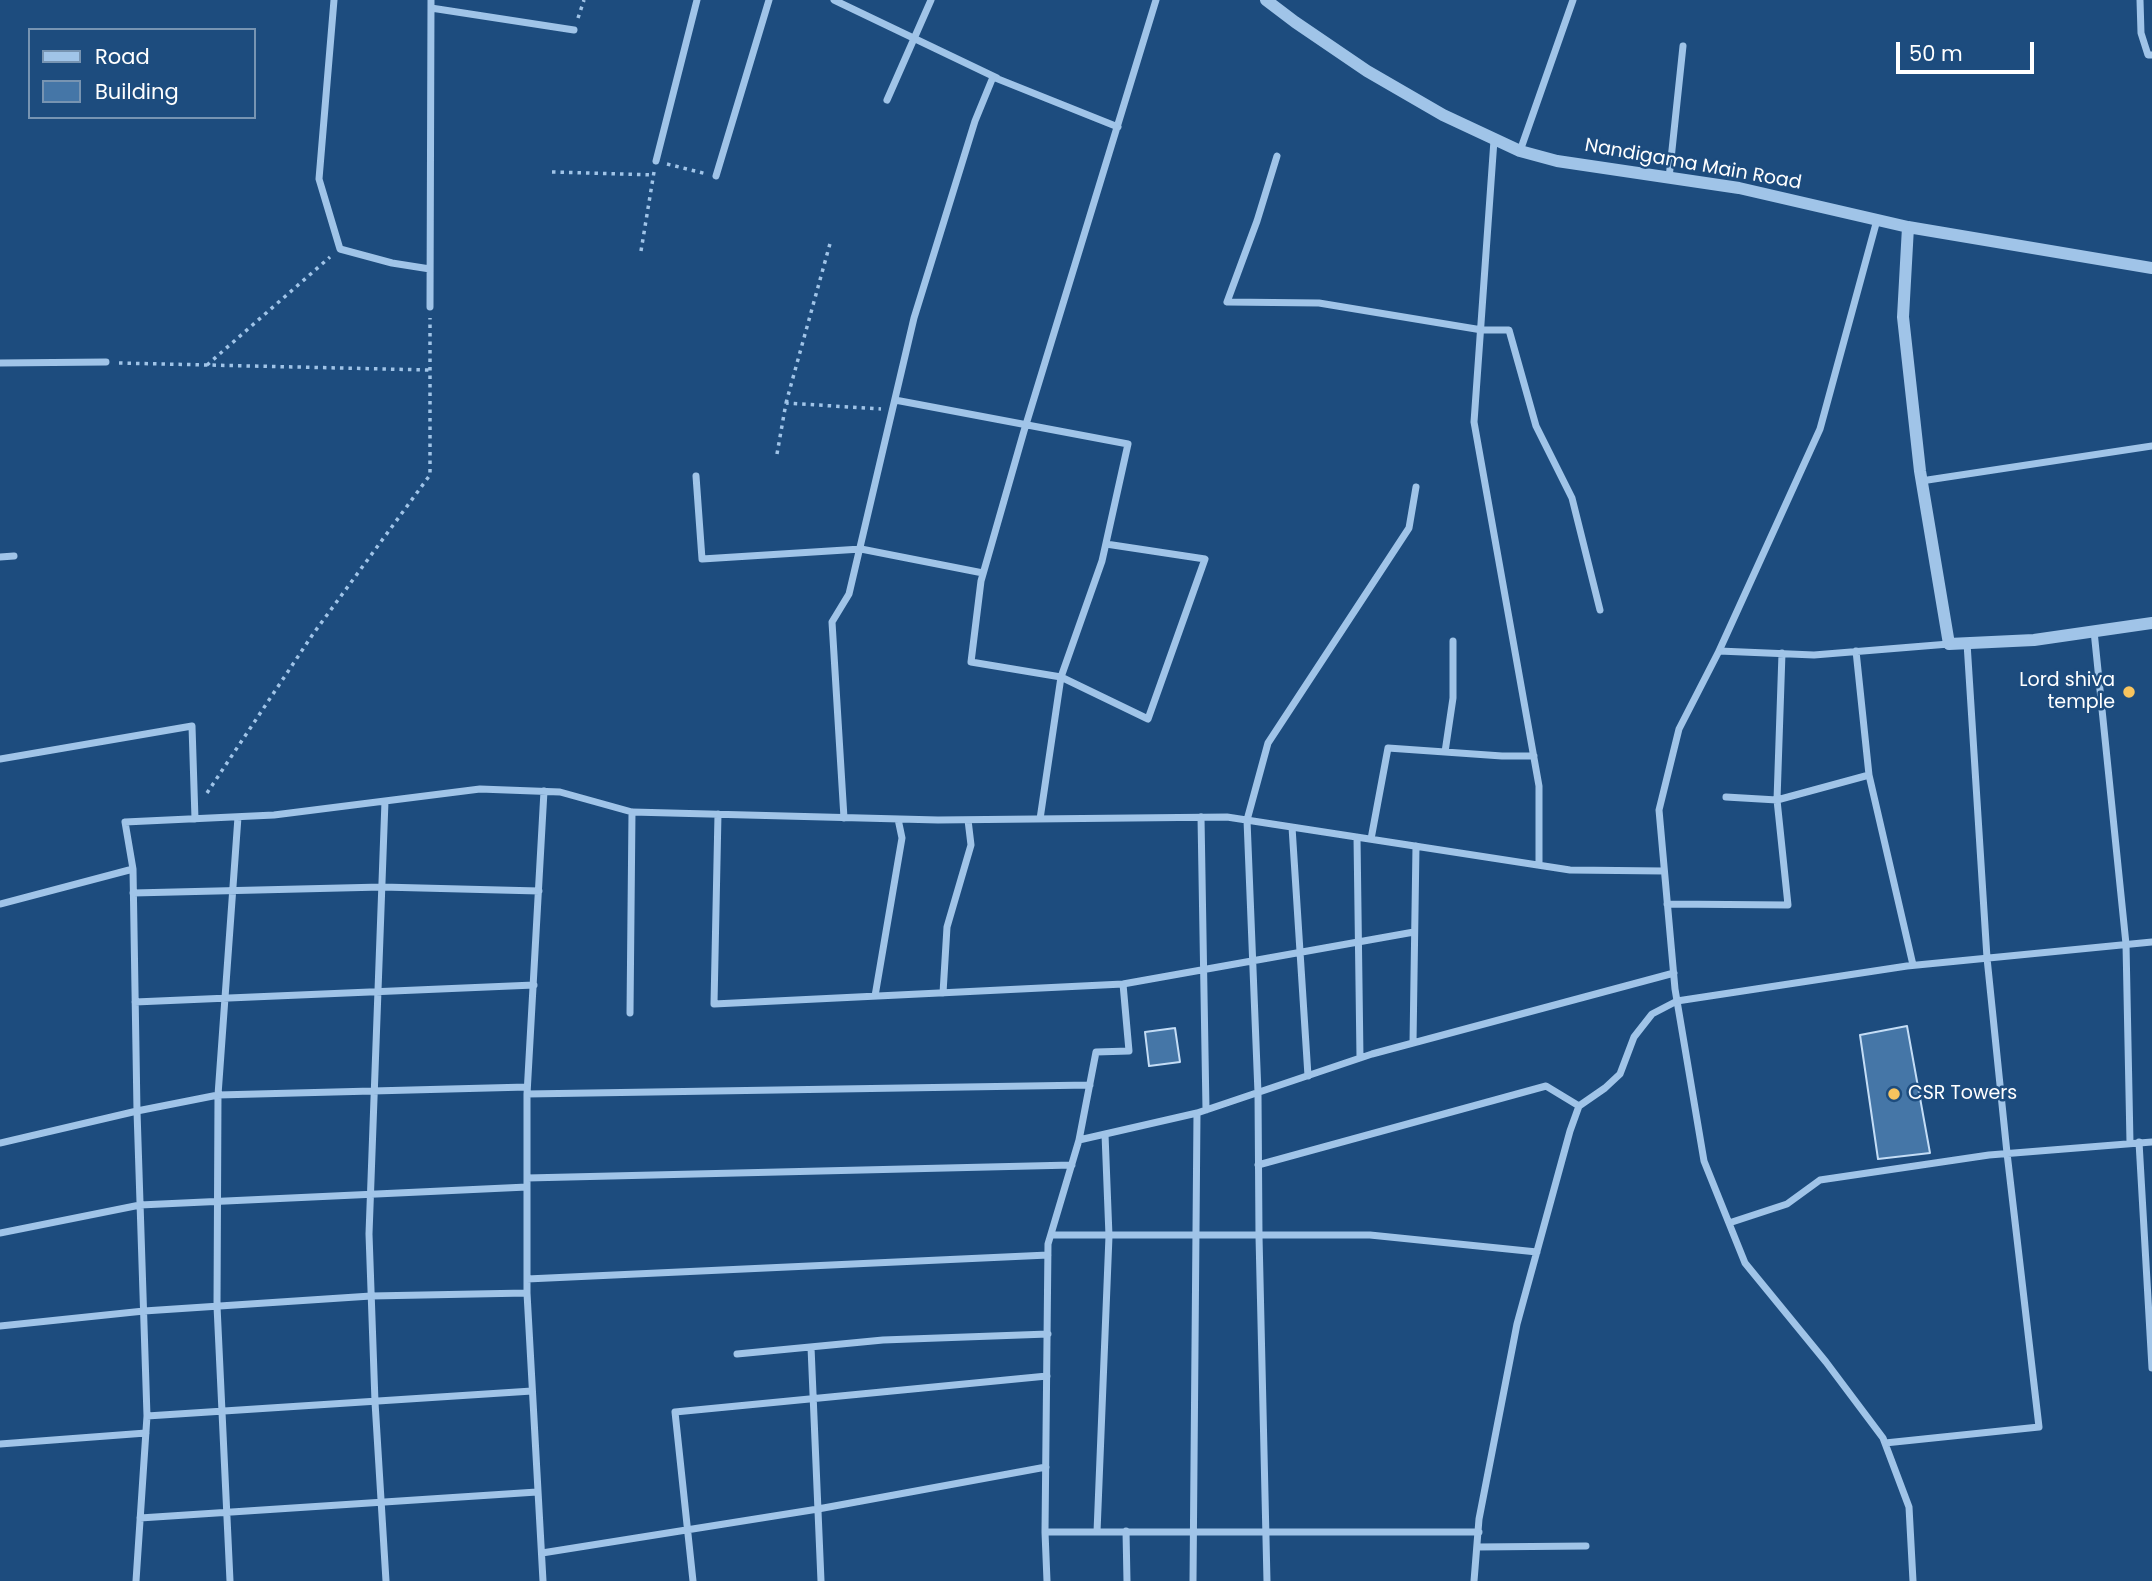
<!DOCTYPE html>
<html>
<head>
<meta charset="utf-8">
<style>
	body { margin:0 }
	#map { position:relative; width:2152px; height:1581px; overflow:hidden; background:#1d4c7e; font-family:Poppins,sans-serif }
	canvas { display:block }
	.legend { position:absolute; left:28px; top:28px; width:228px; height:91px; box-sizing:border-box; background:#1d4c7e; border:2px solid #7794b2; margin:0; padding:9px 12px; list-style:none; font-size:21px; color:#fff }
	.legend li { display:flex; align-items:center; gap:14px; height:35px }
	.legend b { width:35px; border:2px solid #7794b2 }
	.scale { position:absolute; left:1896px; top:42px; width:138px; height:32px; box-sizing:border-box; border:4px solid #fff; border-top:0; padding-left:9px; font-size:21px; line-height:24px; white-space:nowrap; color:#fff; -webkit-text-stroke:5px #1d4c7e; paint-order:stroke }
</style>
</head>
<body>
<div id="map">
<canvas width="2152" height="1581"></canvas>
<ul class="legend">
<li><b style="height:9px;background:#a0c4e8"></b>Road</li>
<li><b style="height:19px;background:#4576a7"></b>Building</li>
</ul>
<div class="scale">50 m</div>
</div>
<script>
const ctx = document.querySelector('canvas').getContext('2d');
ctx.lineJoin = 'round';
function fill(path, color) {
  ctx.fillStyle = color;
  ctx.fill(path, 'evenodd');
}
function poly(rows) {
  const path = new Path2D();
  for (const r of rows) {
    path.moveTo(r[0], r[1]);
    for (let i = 2; i < r.length; i += 2) path.lineTo(r[i], r[i + 1]);
  }
  return path;
}
function strokePath(path, color, width, dash) {
  ctx.strokeStyle = color;
  ctx.lineWidth = width;
  ctx.lineCap = dash ? 'butt' : 'round';
  ctx.setLineDash(dash || []);
  ctx.stroke(path);
}
function write(font, color, halo, rows, align = 'center') {
  ctx.font = font + ' Poppins,sans-serif';
  ctx.lineWidth = 5;
  ctx.setLineDash([]);
  ctx.textBaseline = 'middle';
  ctx.strokeStyle = halo;
  ctx.fillStyle = color;
  for (const [text, x, y, turn = 0] of rows) {
    ctx.save();
    ctx.translate(x, y);
    ctx.rotate((+turn || 0) * Math.PI / 180);
    ctx.textAlign = isNaN(turn) ? turn : align;
    if (halo) ctx.strokeText(text, 0, 0);
    ctx.fillText(text, 0, 0);
    ctx.restore();
  }
}
const building = poly([
	[1907,1026,1930,1153,1878,1159,1860,1035,1907,1026],
	[1175,1028,1180,1062,1149,1066,1145,1032,1175,1028]
]);
fill(building, '#4576a7');
strokePath(building, '#c4ddf6', 2);
strokePath(poly([
	[578,18,584,0],
	[667,164,707,174],
	[552,172,654,175],
	[641,251,654,172],
	[119,363,429,370],
	[207,365,330,257],
	[786,403,831,240],
	[777,454,786,403,881,409],
	[207,793,313,634,430,475,430,318]
]), '#a0c4e8', 3.5, [3.5, 5]);
strokePath(poly([
	[334,0,319,179,340,249,392,263,430,269],
	[834,0,997,78],
	[2140,0,2141,33,2148,55,2152,55],
	[431,8,574,30],
	[887,100,931,0],
	[1494,140,1474,422,1539,786,1539,865],
	[1520,151,1573,0],
	[1277,156,1257,221,1227,302,1319,303,1482,330,1509,330,1536,426,1572,498,1600,610],
	[656,161,697,0],
	[716,176,769,0],
	[1669,178,1683,46],
	[1877,220,1820,429,1719,651,1679,729,1659,810,1675,989,1704,1161,1745,1263,1826,1362,1883,1438,1909,1507,1913,1581],
	[430,307,431,0],
	[0,363,106,362],
	[895,400,1128,444,1102,561,1061,677,1148,719,1205,559,1106,544],
	[696,476,702,559,861,549,983,573],
	[1921,481,2152,446],
	[0,557,14,556],
	[2094,631,2126,944,2130,1143],
	[1719,651,1814,655,1949,644],
	[1856,651,1869,775,1913,965],
	[1445,752,1453,698,1453,641],
	[0,759,192,726,195,819],
	[1726,797,1777,800,1869,775],
	[385,801,369,1234,375,1402,386,1581],
	[718,814,714,1004,1123,984,1414,932],
	[1201,817,1206,1110],
	[844,818,832,622,849,594,914,318,975,121,993,77,1118,127],
	[1040,819,1061,677,971,662,981,581,1024,431,1156,0],
	[1292,827,1308,1076],
	[1357,837,1360,1058],
	[1371,839,1388,748,1502,756,1534,756],
	[133,869,137,1111,218,1095,527,1087],
	[133,893,382,887,539,891],
	[0,904,133,869,125,822,274,815,480,789,560,792,632,812,938,820,1227,817,1570,870,1664,871],
	[1667,904,1788,905,1777,800,1782,653],
	[943,993,947,927,971,845,968,820],
	[875,996,902,838,898,819],
	[135,1002,534,985],
	[630,1013,632,812],
	[1413,1043,1416,846],
	[527,1094,1090,1085],
	[1079,1140,1096,1052,1129,1051,1123,984],
	[2139,1142,2152,1368],
	[0,1143,137,1111,147,1416,136,1581],
	[1258,1165,1546,1086,1579,1106],
	[527,1178,1072,1165],
	[1729,1223,1787,1204,1820,1180,1989,1155,2152,1142],
	[0,1233,140,1205,527,1187],
	[1051,1235,1370,1235,1537,1252],
	[527,1279,1048,1255],
	[0,1326,144,1311,371,1296,527,1293],
	[811,1347,821,1581],
	[737,1354,883,1340,1048,1334],
	[147,1416,532,1391],
	[1885,1443,2039,1427,2007,1153,1987,958,1967,643],
	[0,1444,146,1433],
	[140,1518,537,1492],
	[1126,1531,1127,1581],
	[1045,1532,1479,1532],
	[1097,1532,1109,1236,1105,1134],
	[1477,1547,1586,1546],
	[542,1553,818,1509,1046,1467],
	[230,1581,217,1306,218,1095,238,817],
	[543,1581,527,1293,527,1094,544,791],
	[693,1581,675,1412,1047,1376],
	[1047,1581,1045,1532,1048,1244,1079,1140,1197,1113,1372,1054,1674,973],
	[1193,1581,1197,1113],
	[1267,1581,1259,1236,1258,1093,1247,820,1268,743,1409,528,1416,487],
	[1474,1581,1479,1519,1517,1324,1570,1131,1579,1106,1605,1088,1620,1074,1634,1037,1652,1014,1677,1001,1907,966,2152,942]
]), '#a0c4e8', 7);
strokePath(poly([
	[1266,0,1295,22,1367,71,1443,115,1520,151,1557,161,1739,188,1908,227,2152,268],
	[1908,227,1903,317,1920,471,1949,644,2034,640,2152,623]
]), '#a0c4e8', 12);
for (const [x, y, r, color] of [
	[2129,692,7,"#f8c45e"],
	[1894,1094,7,"#f8c45e"]
]) {
  const dot = new Path2D();
  dot.arc(x, y, r, 0, 2 * Math.PI);
  ctx.fillStyle = color;
  ctx.fill(dot);
  strokePath(dot, '#1d4c7e', 2.5);
}
write('19px', '#fff', '#1d4c7e', [
	["Nandigama Main Road",1693,165,10]
]);
write('19px', '#fff', '#1d4c7e', [
	["Lord shiva",2115,681],
	["temple",2115,703],
	["CSR Towers",1908,1094,"left"]
], 'right');
</script>
</body>
</html>
